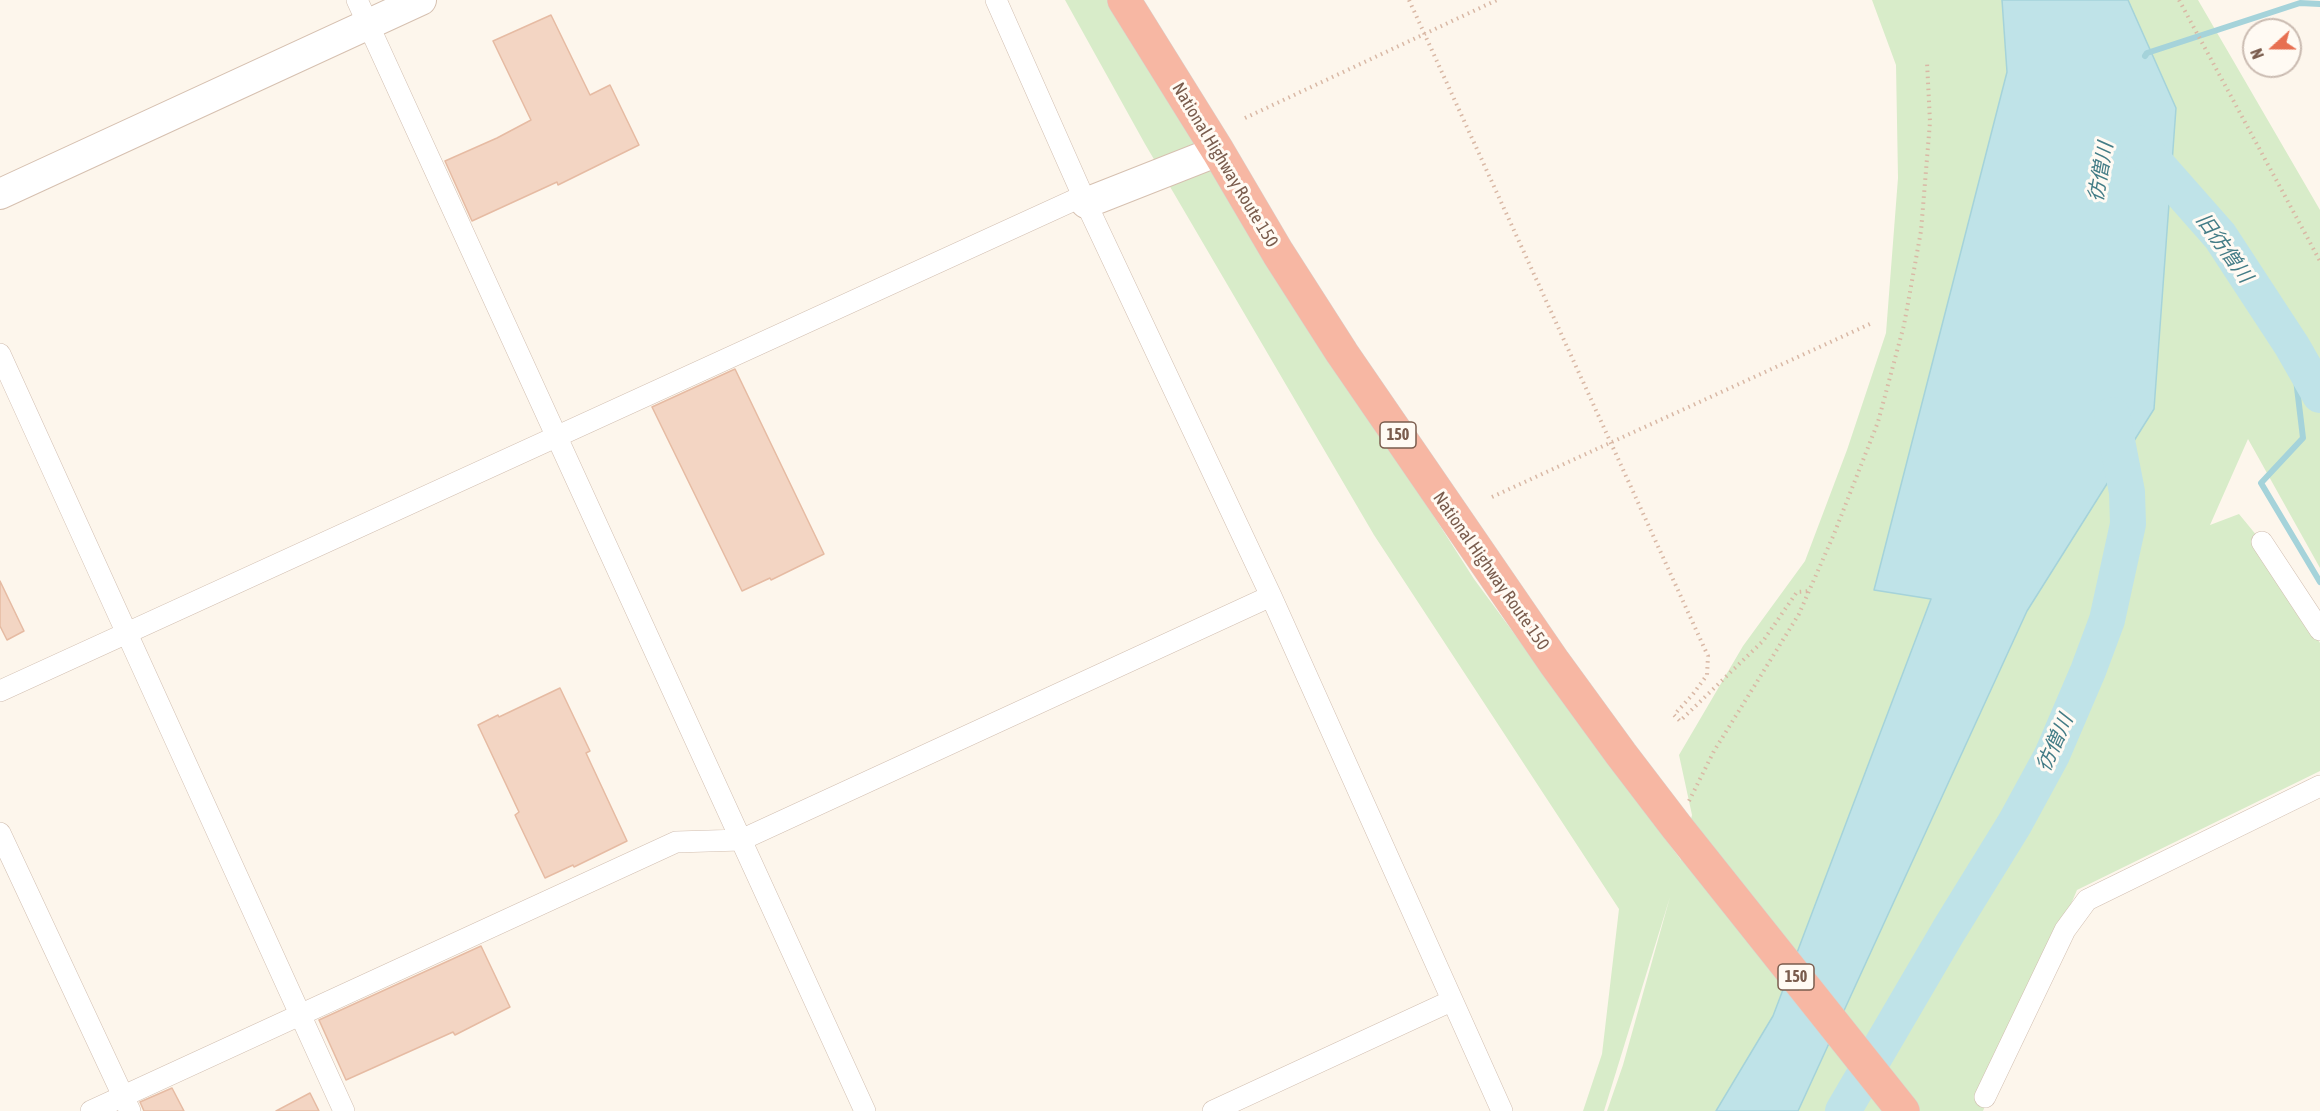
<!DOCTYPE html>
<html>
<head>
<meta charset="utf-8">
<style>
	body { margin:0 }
	#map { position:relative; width:2320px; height:1111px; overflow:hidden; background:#fdf6ec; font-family:"Asap Condensed",sans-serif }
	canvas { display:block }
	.north { position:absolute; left:2242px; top:18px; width:60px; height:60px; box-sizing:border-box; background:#fffaf3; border:2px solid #cabbb1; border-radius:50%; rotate:249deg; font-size:16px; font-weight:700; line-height:24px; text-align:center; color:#7a5c4d }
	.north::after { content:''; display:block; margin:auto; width:21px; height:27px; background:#e76f51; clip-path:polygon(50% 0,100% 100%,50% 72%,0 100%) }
</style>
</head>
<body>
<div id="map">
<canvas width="2320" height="1111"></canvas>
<div class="north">N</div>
</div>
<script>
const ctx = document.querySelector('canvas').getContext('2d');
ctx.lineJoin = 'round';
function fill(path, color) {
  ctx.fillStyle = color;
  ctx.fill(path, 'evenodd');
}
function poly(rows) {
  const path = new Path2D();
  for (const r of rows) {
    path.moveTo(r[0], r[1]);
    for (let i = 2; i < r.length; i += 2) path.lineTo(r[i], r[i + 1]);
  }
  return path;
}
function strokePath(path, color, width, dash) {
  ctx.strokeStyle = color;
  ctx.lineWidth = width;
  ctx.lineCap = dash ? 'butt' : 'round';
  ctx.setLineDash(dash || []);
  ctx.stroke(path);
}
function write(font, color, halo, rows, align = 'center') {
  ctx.font = font + ' "Asap Condensed","Noto Sans JP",sans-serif';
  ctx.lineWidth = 6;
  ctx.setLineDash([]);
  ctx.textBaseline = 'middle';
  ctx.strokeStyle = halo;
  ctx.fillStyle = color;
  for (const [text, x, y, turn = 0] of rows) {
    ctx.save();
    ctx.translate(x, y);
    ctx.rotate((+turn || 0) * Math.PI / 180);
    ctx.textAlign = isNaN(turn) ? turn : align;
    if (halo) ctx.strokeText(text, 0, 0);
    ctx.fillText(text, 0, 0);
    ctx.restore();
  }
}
fill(poly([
	[1065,0,1114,0,1265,252,1474,579,1681,860,1692,815,1679,755,1743,646,1805,561,1847,450,1886,333,1898,178,1896,65,1872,0,2198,0,2320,210,2320,568,2248,439,2210,525,2239,514,2262,542,2320,643,2320,771,2077,890,1983,1111,1607,1111,1623,1065,1670,897,1604,1111,1583,1111,1602,1054,1619,909,1374,535,1145,144]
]), '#d8ecc9');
const water = poly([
	[2002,0,2128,0,2176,108,2154,409,2027,611,1798,1111,1716,1111,1773,1016,1931,599,1874,590,2007,72,2002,0]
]);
fill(water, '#bfe3e8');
strokePath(water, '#a5d3da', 1.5);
strokePath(poly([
	[2145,56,2147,53,2300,3,2320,4],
	[2292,346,2303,438,2261,483,2320,582]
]), '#a5d3da', 6);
strokePath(poly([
	[2138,143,2220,236,2292,346,2320,395],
	[1843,1111,1949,930,2015,823,2052,755,2088,671,2107,620,2128,524,2127,492,2112,415]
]), '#bfe3e8', 36);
const building = poly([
	[551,15,590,95,610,85,639,145,558,185,557,182,472,221,445,161,497,138,531,120,493,41,551,15],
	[735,369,824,554,771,580,770,578,742,591,652,407,735,369],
	[0,581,24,631,7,640,0,626,0,581],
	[560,688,590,751,586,753,627,841,574,867,573,865,545,878,515,815,519,812,478,725,498,715,499,717,560,688],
	[481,946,510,1007,455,1035,453,1032,346,1080,319,1020,481,946],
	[172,1088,184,1111,144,1111,140,1102,172,1088],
	[310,1093,319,1111,276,1111,310,1093]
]);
fill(building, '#f3d5c3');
strokePath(building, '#e6bba3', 1.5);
const street = poly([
	[357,0,865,1111],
	[996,0,1086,203,1271,596,1502,1111],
	[0,354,344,1111],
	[2262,542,2320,630],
	[0,691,1083,196],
	[0,833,130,1111],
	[1985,1097,2065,930,2087,900,2320,786],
	[91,1111,676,842,741,840,1271,596],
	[1213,1111,1451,1001]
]);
const secondary = poly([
	[0,194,421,0],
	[1086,203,1218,151]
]);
const highway = poly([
	[1124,0,1218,151,1278,253,1342,353,1554,662,1621,754,1676,826,1903,1111]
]);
strokePath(street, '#d1beb0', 22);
strokePath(secondary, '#d6c0b0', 32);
strokePath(highway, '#dad1cd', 34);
strokePath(poly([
	[1409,0,1708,656,1707,675,1693,694,1674,715,1680,721,1763,641,1797,592,1810,591],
	[2179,0,2320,261],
	[1245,118,1497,0],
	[1492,497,1872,323],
	[1689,801,1714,751,1799,614,1834,534,1878,422,1904,325,1921,231,1930,122,1927,62]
]), '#d9b8a5', 4, [1.5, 4.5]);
strokePath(street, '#fff', 21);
strokePath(secondary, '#fff', 30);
strokePath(highway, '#f7b7a3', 33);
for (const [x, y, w] of [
	[1398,435,36],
	[1796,977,36]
]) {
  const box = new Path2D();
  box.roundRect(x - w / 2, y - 13, w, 26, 4.5);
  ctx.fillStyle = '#fffaf3';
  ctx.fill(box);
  strokePath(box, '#7a5c4d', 1.5);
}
write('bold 16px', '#7a5c4d', null, [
	["150",1398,435],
	["150",1796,977]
]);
write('18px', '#7a5c4d', '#fffaf3', [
	["National Highway Route 150",1225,165,59],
	["National Highway Route 150",1491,571,55]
]);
write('italic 20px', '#437c86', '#fffaf3', [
	["彷僧川",2101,172,-80],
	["旧彷僧川",2224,248,54],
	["彷僧川",2055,743,-66]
]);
</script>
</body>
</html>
